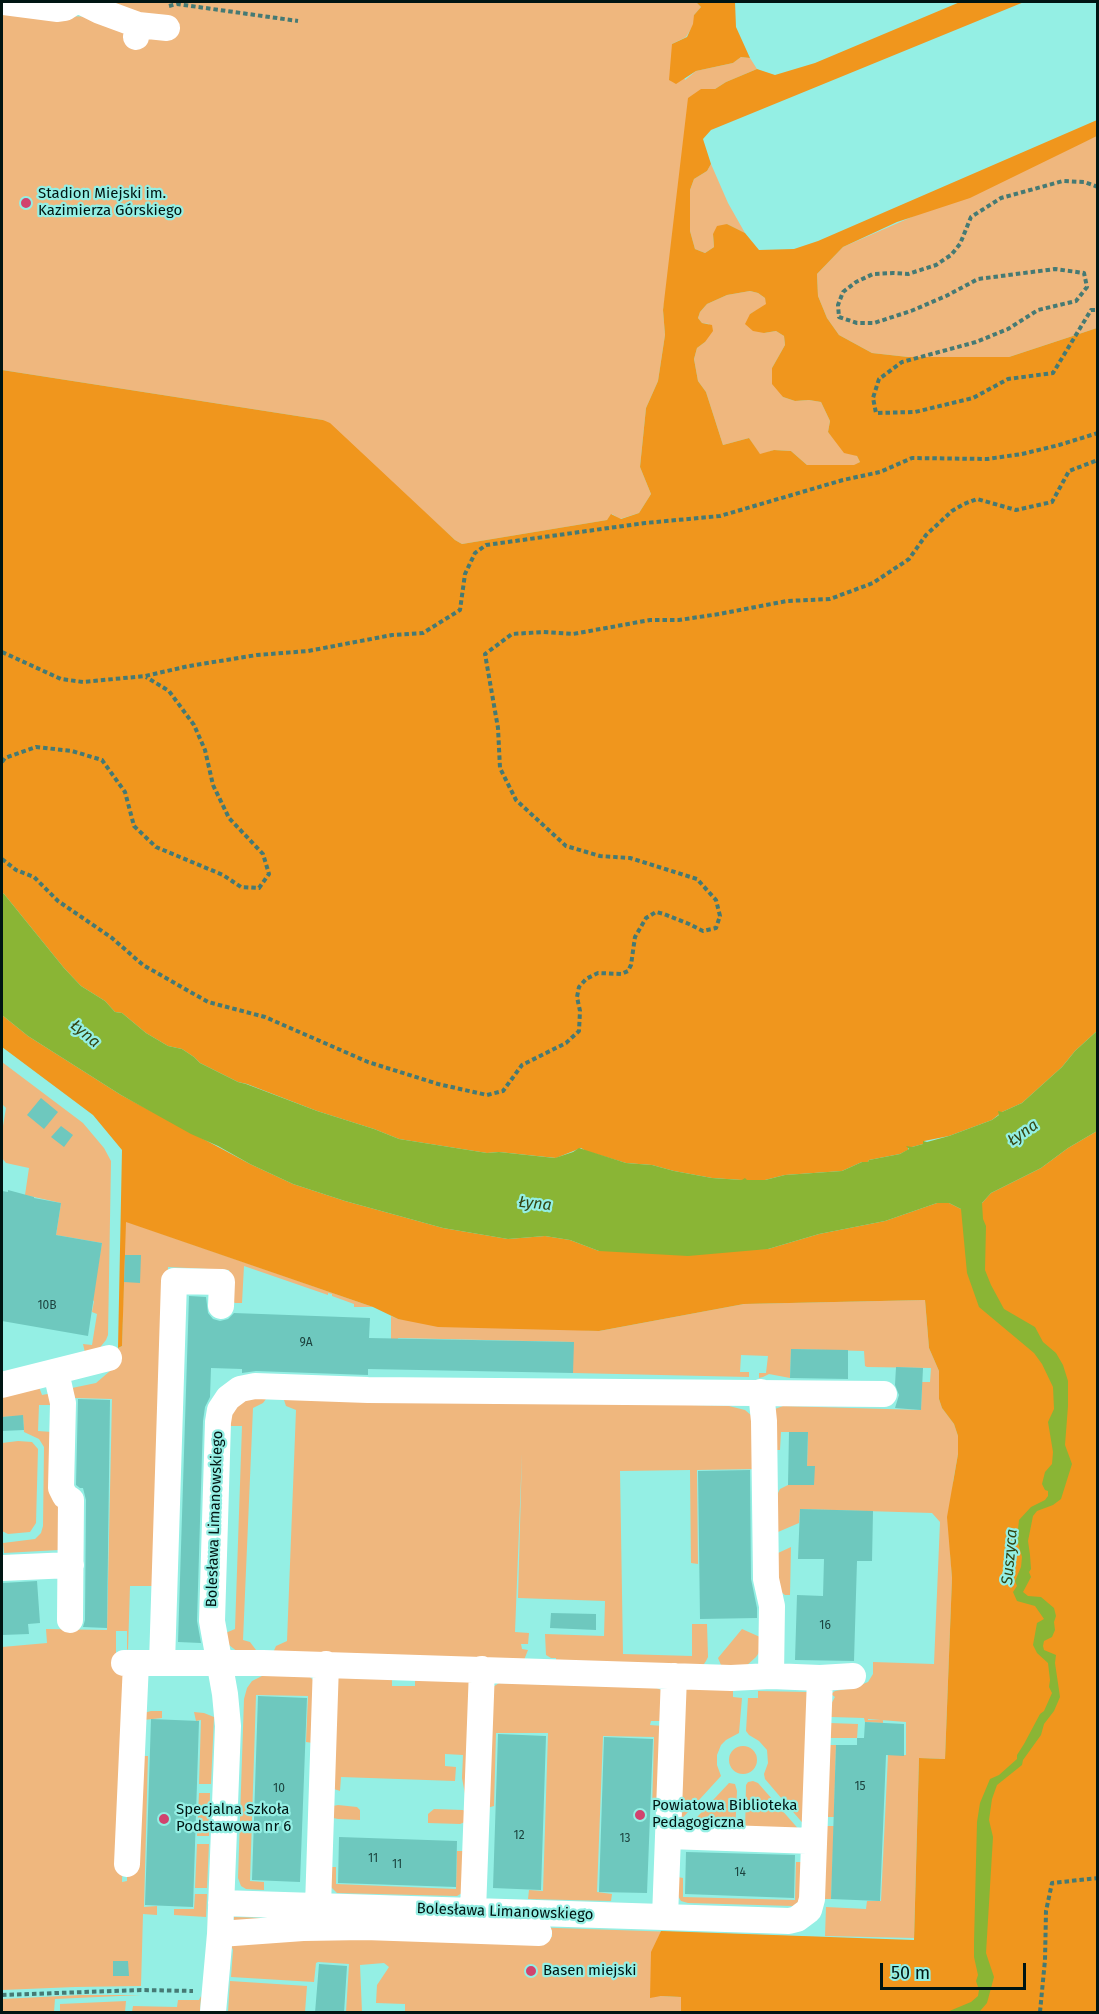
<!DOCTYPE html>
<html>
<head>
<meta charset="utf-8">
<style>
	body { margin:0 }
	#map { position:relative; width:1099px; height:2014px; overflow:hidden; background:#94efe4; font-family:"Fira Sans",sans-serif }
	canvas { display:block }
	.frame { position:absolute; inset:0; border:3px solid #001513; pointer-events:none }
	.scale { position:absolute; left:880px; top:1963px; width:146px; height:27px; box-sizing:border-box; border:3px solid #001513; border-top:0; padding-left:8px; font-size:18px; line-height:21px; white-space:nowrap; color:#001513; -webkit-text-stroke:4px #94efe4; paint-order:stroke }
</style>
</head>
<body>
<div id="map">
<canvas width="1099" height="2014"></canvas>
<div class="frame"></div>
<div class="scale">50 m</div>
</div>
<script>
const ctx = document.querySelector('canvas').getContext('2d');
ctx.lineJoin = 'round';
function fill(path, color) {
  ctx.fillStyle = color;
  ctx.fill(path, 'evenodd');
}
function poly(rows) {
  const path = new Path2D();
  for (const r of rows) {
    if (r.length === 3) {
      path.moveTo(r[0] + r[2], r[1]);
      path.arc(r[0], r[1], r[2], 0, 2 * Math.PI);
      continue;
    }
    path.moveTo(r[0], r[1]);
    for (let i = 2; i < r.length; i += 2) path.lineTo(r[i], r[i + 1]);
  }
  return path;
}
function strokePath(path, color, width, dash) {
  ctx.strokeStyle = color;
  ctx.lineWidth = width;
  ctx.lineCap = dash ? 'butt' : 'round';
  ctx.setLineDash(dash || []);
  ctx.stroke(path);
}
function write(font, color, halo, rows, align = 'center') {
  ctx.font = font + ' "Fira Sans",sans-serif';
  ctx.lineWidth = 4.5;
  ctx.setLineDash([]);
  ctx.textBaseline = 'middle';
  ctx.strokeStyle = halo;
  ctx.fillStyle = color;
  for (const [text, x, y, turn = 0] of rows) {
    ctx.save();
    ctx.translate(x, y);
    ctx.rotate((+turn || 0) * Math.PI / 180);
    ctx.textAlign = isNaN(turn) ? turn : align;
    if (halo) ctx.strokeText(text, 0, 0);
    ctx.fillText(text, 0, 0);
    ctx.restore();
  }
}
fill(poly([
	[102,2,696,2,701,7,694,15,694,24,686,37,672,44,685,80,696,71,733,63,741,57,750,58,757,69,726,82,715,89,701,89,663,310,665,335,658,381,646,408,640,467,651,494,639,513,620,519,612,514,607,520,462,544,455,540,323,420,2,370,2,7,58,16,105,17],
	[1097,136,1097,328,1009,357,908,357,872,353,839,335,827,318,818,296,817,274,843,247],
	[711,164,728,203,745,233,727,224,713,234,714,247,705,253,695,249,690,231,690,190,694,179,707,171],
	[750,291,758,293,765,298,767,305,750,314,764,333,776,331,784,336,785,345,772,368,783,397,795,401,809,400,821,402,830,421,828,432,842,448,857,456,860,462,855,465,807,465,791,451,774,450,760,455,749,438,723,445,706,392,698,381,694,359,697,348,705,342,709,324,702,323,698,318,700,312,707,304,727,295],
	[2,1062,83,1123,104,1148,111,1161,108,1335,106,1340,98,1350,86,1357,83,1344,92,1345,97,1314,92,1312,94,1301,92,1300,102,1243,56,1235,61,1203,25,1195,29,1168,6,1163,2,1158,2,1132,6,1108,2,1104],
	[125,1221,373,1307,354,1307,354,1304,332,1296,332,1294,328,1293,328,1295,244,1266,242,1303,235,1303,228,1298,229,1270,168,1267,157,1586,130,1586,128,1650,127,1649,127,1631,116,1631,116,1670,125,1673,129,1681,122,1882,127,1881,127,1870,133,1869,138,1723,144,1713,151,1711,162,1711,162,1718,143,1720,142,1756,148,1756,144,1907,157,1906,157,1915,143,1914,141,1986,75,1987,2,1990,2,1647,47,1643,46,1629,107,1630,112,1399,75,1398,72,1388,96,1383,117,1365,118,1348,122,1346],
	[925,1300,929,1348,939,1371,939,1399,942,1408,954,1424,958,1436,958,1454,953,1482,950,1550,952,1578,945,1759,919,1758,914,1938,825,1936,826,1907,866,1909,867,1901,881,1901,888,1755,906,1755,906,1722,868,1719,868,1720,883,1720,883,1723,865,1722,864,1718,831,1717,831,1704,835,1697,831,1694,835,1691,853,1688,868,1682,873,1674,873,1662,934,1664,940,1522,932,1513,800,1509,799,1523,778,1532,778,1493,780,1489,788,1485,814,1485,814,1467,807,1466,808,1432,781,1432,780,1450,772,1450,775,1409,783,1406,921,1410,922,1382,930,1382,931,1368,867,1367,865,1366,864,1351,791,1349,790,1378,769,1374,763,1377,759,1378,759,1373,766,1373,768,1356,741,1355,740,1372,749,1372,749,1377,573,1373,573,1342,398,1338,397,1369,392,1369,391,1367,391,1316,398,1319,599,1331,744,1304],
	[39,1387,42,1395,53,1393,51,1405,39,1405,38,1431,52,1432,60,1501,59,1550,4,1553,3,1543,35,1539,41,1533,43,1526,44,1447,39,1439,24,1432,23,1416,2,1417,2,1396],
	[282,1394,729,1406,745,1410,752,1416,758,1469,697,1470,698,1564,691,1563,690,1470,620,1471,623,1654,692,1656,692,1624,707,1624,708,1657,706,1661,702,1667,556,1665,556,1658,551,1658,546,1655,545,1634,604,1636,605,1601,518,1598,522,1453,515,1632,529,1633,528,1644,521,1644,522,1649,528,1650,524,1660,272,1655,276,1646,287,1641,296,1410,286,1406],
	[245,1398,266,1399,263,1403,253,1408,243,1640,250,1642,256,1650,238,1652,229,1645,223,1634,235,1629,242,1426,226,1426,229,1415],
	[18,1441,32,1442,38,1449,36,1523,30,1532,8,1534,2,1531,2,1443],
	[791,1547,790,1595,785,1595,777,1589,778,1553],
	[742,1629,760,1637,760,1651,756,1657,745,1667,721,1665,718,1658],
	[264,1675,310,1677,314,1681,313,1743,306,1742,308,1696,256,1695,250,1881,264,1882,264,1890,246,1889,241,1886,238,1878,244,1699,247,1688,252,1681],
	[335,1676,392,1678,392,1686,415,1686,415,1680,471,1681,467,1792,465,1794,462,1778,463,1755,445,1754,445,1766,456,1767,455,1781,341,1777,340,1791,334,1789],
	[499,1683,657,1688,661,1690,663,1721,651,1721,650,1725,663,1726,659,1812,652,1812,654,1737,603,1736,597,1892,612,1894,611,1901,528,1899,529,1890,543,1891,548,1733,496,1733,494,1806,487,1808,493,1687],
	[682,1688,733,1690,733,1697,742,1698,739,1733,726,1740,721,1745,717,1755,717,1765,721,1776,677,1824],
	[758,1691,807,1692,806,1827,765,1779,764,1774,768,1763,767,1750,759,1741,749,1735,746,1731,748,1698,758,1698],
	[194,1712,204,1713,214,1717,211,1784,199,1784,201,1720,196,1721],
	[830,1723,858,1724,857,1738,830,1738],
	[830,1745,836,1745,834,1817,827,1817],
	[743,1760,14],
	[753,1781,758,1783,802,1833,745,1834,746,1785,748,1782],
	[729,1783,735,1784,737,1791,735,1833,684,1831],
	[199,1793,210,1793,209,1836,197,1836],
	[338,1805,357,1807,360,1810,360,1820,338,1819,333,1818,333,1806],
	[434,1809,463,1810,467,1813,465,1822,460,1824,428,1823,428,1814],
	[827,1826,834,1826,831,1899,824,1899],
	[197,1844,209,1844,207,1888,195,1888],
	[457,1851,466,1851,462,1893,457,1896,337,1893,330,1886,329,1867,336,1867,336,1884,456,1889],
	[796,1862,801,1862,800,1897,798,1902,793,1906,688,1903,681,1901,678,1896,678,1877,683,1878,683,1897,795,1900],
	[195,1894,207,1894,206,1917,174,1915,174,1909,194,1909],
	[234,1917,822,1937,974,1957,799,1954,654,1998,661,1996,682,1997,681,2012,405,2012,405,2004,376,2003,377,1985,389,1967,384,1963,360,1965,362,2012,346,2012,349,1964,318,1962,316,1963,314,1982,231,1977,233,1950,230,1943,234,1940,552,1937,552,1930,454,1925,234,1924],
	[230,1981,307,1986,305,2012,228,2012],
	[81,1995,141,1995,55,1999,54,2012,2,2012,2,1999],
	[201,1996,200,2012,132,2012,133,2006,177,2007,178,2000,199,2000],
	[126,2001,125,2012,60,2012,60,2004]
]), '#efb77e');
fill(poly([
	[696,2,735,2,736,27,750,58,741,57,733,63,696,71,676,84,669,80,672,44,687,37,693,24,694,15,701,7],
	[960,2,1024,2,711,130,703,139,711,164,707,171,694,179,690,190,690,231,695,249,705,253,714,247,713,234,717,226,727,224,745,233,759,250,794,249,818,241,1097,120,1097,136,970,198,897,222,843,247,817,274,818,296,827,318,839,335,872,353,908,357,1009,357,1097,328,1097,1031,1075,1051,1062,1067,1022,1103,1002,1112,992,1120,949,1136,924,1141,923,1144,912,1147,908,1147,908,1150,900,1154,869,1160,868,1162,862,1162,842,1171,785,1175,765,1180,742,1180,712,1178,674,1171,652,1165,626,1163,586,1151,581,1148,556,1158,499,1152,487,1153,399,1139,374,1129,317,1111,247,1084,238,1082,200,1063,194,1057,182,1049,168,1046,146,1033,122,1013,115,1012,105,1001,81,986,64,968,4,894,2,893,2,370,323,420,330,423,455,540,462,544,607,520,611,514,621,519,639,513,651,494,640,467,646,408,658,381,665,335,663,310,688,98,701,89,715,89,726,82,757,69,775,75,815,63],
	[750,291,758,293,765,298,766,304,750,314,745,324,753,331,764,333,776,331,784,336,785,345,772,368,772,384,783,397,795,401,809,400,821,402,830,421,828,432,844,453,857,456,860,462,854,465,807,465,791,451,774,450,760,454,749,438,723,445,706,392,698,381,694,359,697,348,705,342,713,331,712,325,702,323,698,318,700,312,707,304,727,295],
	[2,1015,28,1036,121,1095,250,1164,293,1184,345,1201,443,1228,508,1239,545,1236,570,1240,599,1251,768,1249,819,1234,885,1221,937,1203,949,1203,961,1209,982,1203,991,1193,1041,1168,1068,1148,1097,1131,1097,2012,681,2012,681,1997,661,1996,650,1998,651,1952,661,1931,914,1940,919,1758,945,1759,952,1578,947,1517,958,1454,958,1436,954,1424,942,1408,939,1399,939,1371,929,1348,925,1300,744,1304,599,1331,438,1327,398,1319,373,1307,126,1222,122,1346,118,1348,122,1150,93,1115,2,1047]
]), '#f0961d');
fill(poly([
	[2,893,4,894,64,968,81,986,105,1001,115,1012,122,1013,146,1033,168,1046,182,1049,194,1057,200,1063,238,1082,246,1084,317,1111,374,1129,399,1139,487,1153,499,1152,555,1158,573,1152,579,1148,626,1163,652,1165,674,1171,712,1178,742,1180,745,1178,747,1180,765,1180,785,1175,842,1171,862,1162,868,1162,869,1160,900,1154,909,1149,906,1146,912,1147,923,1144,923,1141,927,1142,949,1136,992,1120,999,1115,998,1111,1002,1112,1022,1103,1062,1067,1075,1051,1097,1031,1097,1131,1068,1148,1041,1168,991,1193,982,1203,983,1219,986,1226,985,1270,991,1285,1004,1309,1035,1327,1043,1342,1056,1353,1063,1365,1068,1381,1068,1406,1065,1445,1072,1464,1061,1499,1053,1505,1037,1511,1033,1516,1028,1541,1030,1555,1031,1569,1029,1572,1031,1577,1023,1592,1028,1596,1041,1597,1054,1608,1056,1616,1054,1622,1055,1630,1052,1637,1044,1641,1043,1646,1044,1650,1056,1655,1055,1663,1060,1697,1054,1711,1044,1724,1041,1735,1023,1760,1022,1765,997,1785,992,1799,989,1820,993,1837,986,1953,994,1977,987,2003,980,2011,947,2012,971,2002,978,1996,979,1990,976,1981,978,1975,974,1957,974,1942,977,1822,980,1803,990,1779,999,1775,1017,1759,1017,1755,1024,1744,1040,1714,1044,1711,1052,1693,1049,1687,1050,1680,1048,1663,1037,1653,1033,1645,1037,1623,1044,1619,1035,1606,1017,1601,1013,1592,1017,1586,1015,1581,1021,1567,1022,1557,1017,1539,1019,1520,1031,1507,1045,1500,1048,1496,1048,1491,1045,1490,1042,1484,1045,1472,1052,1464,1053,1452,1048,1422,1054,1409,1053,1387,1042,1364,1034,1353,979,1307,967,1273,961,1209,949,1203,937,1203,885,1221,819,1234,768,1249,688,1256,599,1251,570,1240,545,1236,508,1239,443,1228,345,1201,293,1184,250,1164,218,1146,191,1134,121,1095,28,1036,2,1015]
]), '#8ab535');
fill(poly([
	[41,1098,58,1112,44,1129,27,1115],
	[61,1126,73,1135,64,1147,51,1137],
	[8,1190,34,1197,34,1198,61,1203,56,1235,102,1243,88,1336,2,1321,2,1191,8,1192],
	[125,1255,141,1255,140,1283,124,1282],
	[189,1296,206,1297,208,1313,213,1319,220,1321,228,1319,234,1313,370,1318,369,1338,574,1342,573,1373,368,1369,368,1375,256,1371,242,1373,242,1369,211,1368,210,1397,205,1407,203,1421,197,1621,201,1643,178,1642],
	[791,1349,848,1350,848,1379,790,1378],
	[896,1367,923,1368,921,1410,895,1408,899,1395,895,1385],
	[78,1399,110,1400,107,1628,83,1627,85,1620,86,1500,83,1488,80,1488,76,1485],
	[23,1415,24,1430,2,1431,2,1417],
	[789,1432,808,1432,807,1466,815,1466,814,1485,788,1485],
	[750,1470,751,1579,757,1608,757,1618,700,1619,698,1471],
	[800,1509,873,1511,872,1561,857,1561,854,1661,795,1660,797,1595,823,1596,824,1559,798,1559],
	[37,1581,40,1623,28,1624,29,1634,2,1635,2,1583],
	[551,1613,596,1614,596,1630,550,1628],
	[258,1696,307,1698,300,1882,252,1880],
	[151,1719,199,1721,193,1907,145,1905],
	[865,1722,904,1724,904,1756,886,1755,880,1901,831,1899,836,1745,857,1745,857,1738,864,1738],
	[498,1734,546,1736,541,1890,493,1888],
	[604,1737,653,1739,647,1893,599,1892],
	[339,1837,457,1841,456,1887,338,1883],
	[686,1852,795,1855,794,1898,685,1894],
	[113,1961,128,1961,129,1976,113,1976],
	[319,1964,347,1966,344,2013,315,2013]
]), '#6ec8be');
strokePath(poly([
	[169,6,177,4,298,21],
	[1098,187,1084,182,1063,181,1001,198,971,217,960,244,951,255,936,265,908,274,893,273,873,274,856,282,843,292,838,305,839,317,857,323,874,323,911,311,946,296,978,279,1055,269,1084,273,1087,287,1076,301,1038,310,1008,329,976,342,902,362,879,379,873,398,876,413,915,412,973,398,1008,379,1053,373,1091,310,1098,310],
	[2,652,61,679,83,682,145,676,189,666,257,655,308,651,392,635,423,633,460,610,465,574,475,553,486,545,645,523,720,516,843,480,880,472,912,458,987,459,1022,454,1059,445,1098,433],
	[2,762,5,758,36,747,72,751,102,760,125,792,134,826,156,847,223,875,241,887,259,888,269,874,263,854,229,818,213,785,205,750,194,725,169,691,146,677],
	[2,859,16,870,34,877,58,901,112,938,143,965,208,1002,265,1017,368,1062,438,1084,487,1095,503,1091,522,1065,566,1043,579,1031,580,1011,577,997,579,987,586,979,598,973,621,974,628,971,631,965,635,937,646,918,656,912,664,914,689,924,703,931,716,928,720,916,716,900,697,879,630,858,600,856,566,846,516,800,500,768,498,728,485,654,512,634,543,632,573,634,650,620,679,620,719,614,787,601,830,599,873,583,909,559,926,535,952,511,964,504,977,499,1016,510,1052,502,1069,471,1098,460],
	[2,1995,141,1990,193,1991],
	[1040,2012,1045,1960,1046,1911,1052,1883,1098,1878]
]), '#457a74', 4, [4.5, 3]);
strokePath(poly([
	[4,2,58,9,65,8,74,2],
	[82,2,100,11,138,25,136,37],
	[138,25,167,28],
	[56,1372,63,1403,61,1488,65,1496,71,1500,70,1620],
	[2,1385,109,1358],
	[761,1392,764,1421,766,1579,772,1606,771,1676],
	[2,1568,71,1565],
	[124,1663,263,1663,731,1678,771,1676,820,1678,812,1899,809,1910,797,1919,789,1921,221,1903],
	[162,1663,174,1281,222,1282,221,1306],
	[820,1678,853,1676],
	[668,1836,814,1841],
	[127,1864,136,1663],
	[318,1906,326,1664],
	[473,1911,482,1669],
	[665,1917,674,1676],
	[220,1934,303,1928,365,1927,539,1933],
	[213,2012,220,1934,228,1726,225,1694,212,1621,218,1422,220,1410,228,1398,240,1389,255,1386,368,1390,884,1394]
]), '#fff', 26);
for (const [x, y, r, color] of [
	[26,203,6,"#d1436e"],
	[640,1815,6,"#d1436e"],
	[164,1819,6,"#d1436e"],
	[531,1971,6,"#d1436e"]
]) {
  const dot = new Path2D();
  dot.arc(x, y, r, 0, 2 * Math.PI);
  ctx.fillStyle = color;
  ctx.fill(dot);
  strokePath(dot, '#94efe4', 2);
}
write('12px', '#1c423e', null, [
	["10B",47,1306],
	["9A",306,1343],
	["16",825,1626],
	["15",860,1787],
	["10",279,1789],
	["12",519,1836],
	["13",625,1839],
	["11",373,1859],
	["11",397,1865],
	["14",740,1873]
]);
write('15px', '#001513', '#94efe4', [
	["Stadion Miejski im.",38,194],
	["Kazimierza Górskiego",38,211],
	["Powiatowa Biblioteka",652,1806],
	["Pedagogiczna",652,1823],
	["Specjalna Szkoła",176,1810],
	["Podstawowa nr 6",176,1827],
	["Basen miejski",543,1971]
], 'left');
write('15px', '#001513', '#94efe4', [
	["Bolesława Limanowskiego",215,1519,-88],
	["Bolesława Limanowskiego",505,1912,2]
]);
write('italic 16px', '#344513', '#94efe4', [
	["Łyna",85,1034,40],
	["Łyna",1023,1133,-35],
	["Łyna",535,1204,6],
	["Suszyca",1010,1557,-85]
]);
</script>
</body>
</html>
